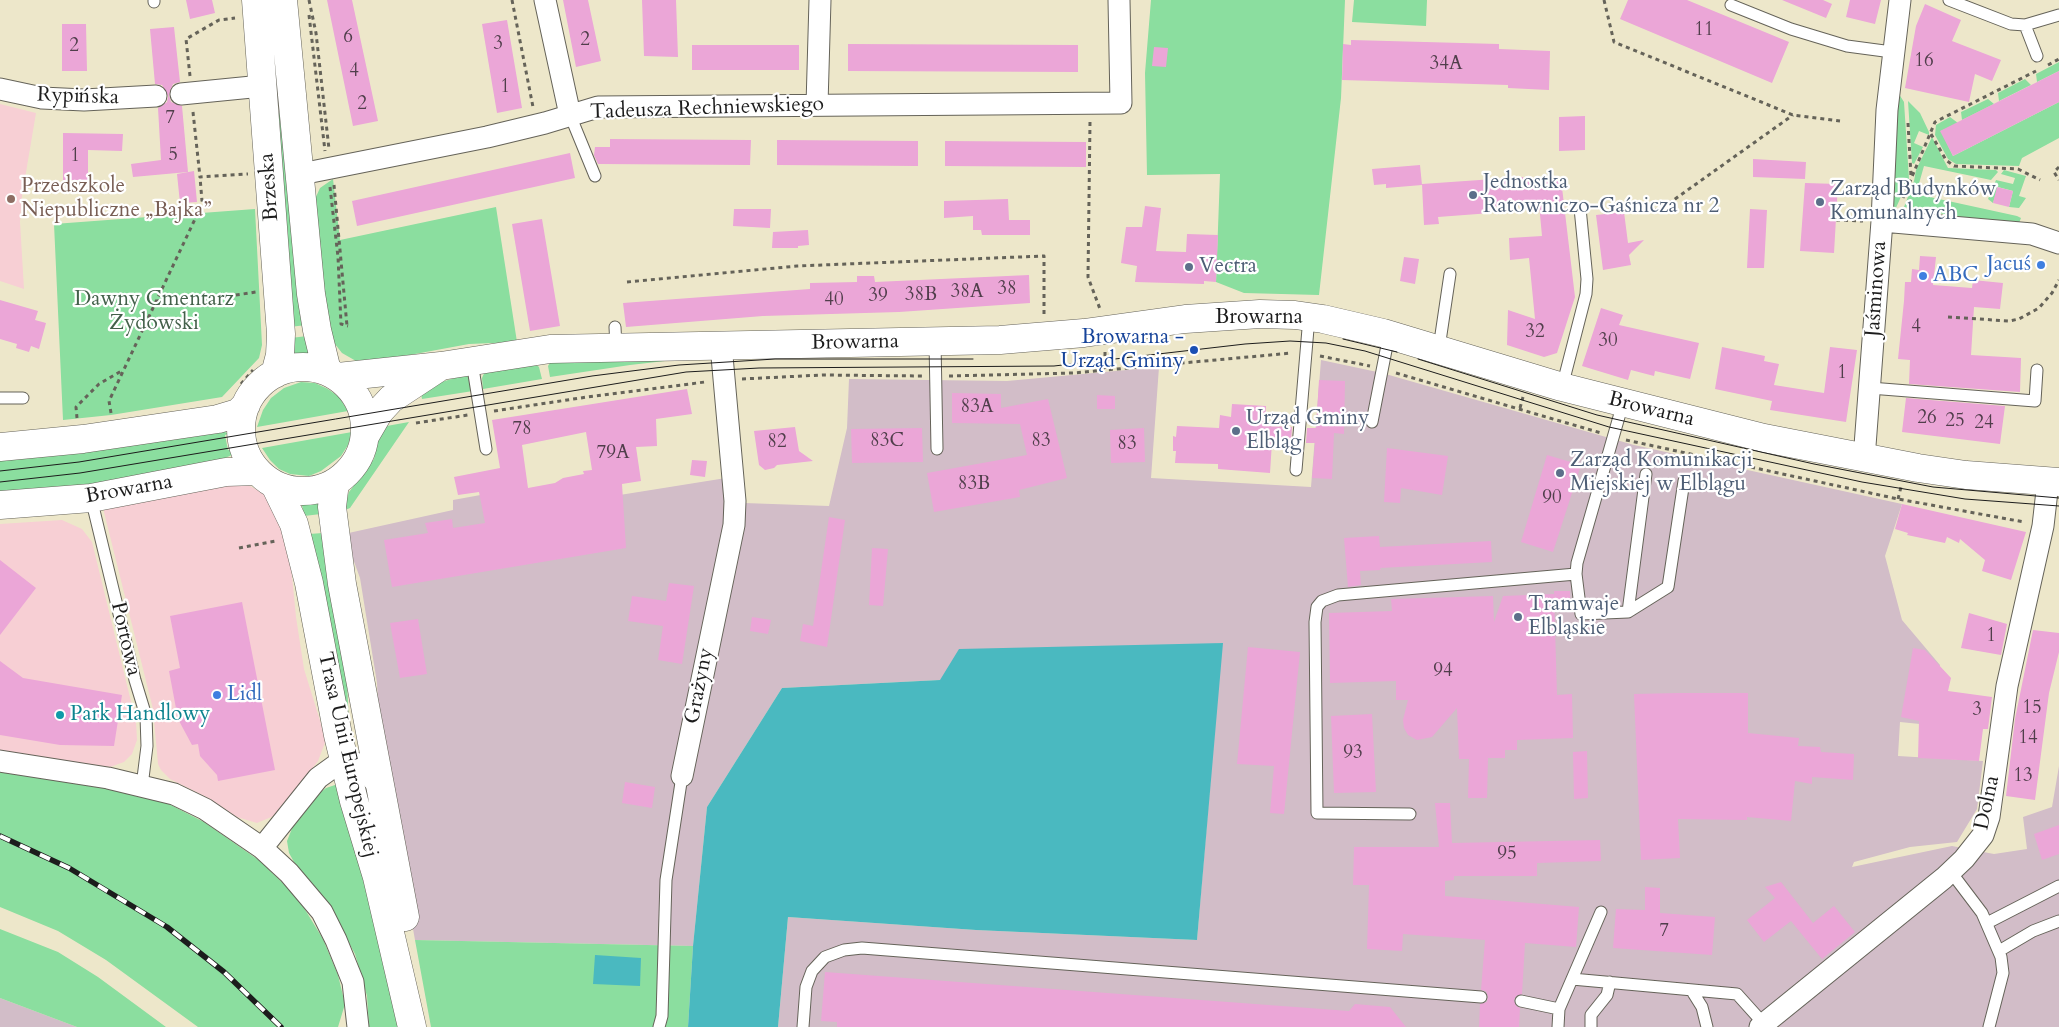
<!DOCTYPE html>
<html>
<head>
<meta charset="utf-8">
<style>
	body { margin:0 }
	canvas { display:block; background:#ede7ca }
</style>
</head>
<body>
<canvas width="2059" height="1027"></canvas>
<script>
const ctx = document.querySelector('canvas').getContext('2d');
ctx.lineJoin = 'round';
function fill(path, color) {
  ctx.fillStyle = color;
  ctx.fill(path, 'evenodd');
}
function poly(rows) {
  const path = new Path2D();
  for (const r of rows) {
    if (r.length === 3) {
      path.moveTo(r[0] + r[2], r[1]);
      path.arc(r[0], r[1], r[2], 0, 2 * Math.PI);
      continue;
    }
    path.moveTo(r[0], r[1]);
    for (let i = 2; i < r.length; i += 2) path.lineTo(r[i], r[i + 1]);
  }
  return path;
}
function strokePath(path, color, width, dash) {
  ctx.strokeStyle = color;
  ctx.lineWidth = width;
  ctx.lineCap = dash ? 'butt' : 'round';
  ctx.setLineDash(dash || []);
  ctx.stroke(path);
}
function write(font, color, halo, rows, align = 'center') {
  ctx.font = font + ' Cardo,serif';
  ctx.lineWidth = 4.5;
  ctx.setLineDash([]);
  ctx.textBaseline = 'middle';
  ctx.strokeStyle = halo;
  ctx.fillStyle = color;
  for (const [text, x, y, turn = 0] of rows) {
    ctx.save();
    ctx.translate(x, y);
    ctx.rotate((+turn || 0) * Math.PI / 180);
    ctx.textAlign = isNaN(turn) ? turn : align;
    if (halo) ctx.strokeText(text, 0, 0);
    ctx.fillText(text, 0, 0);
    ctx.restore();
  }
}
fill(poly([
	[0,104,36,113,22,196,20,222,24,289,0,281],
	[246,484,261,492,274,504,290,556,296,617,304,669,326,740,318,761,276,815,257,823,237,817,208,798,170,779,161,770,158,764,153,709,104,512,104,508,200,487],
	[62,520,82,529,92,542,136,722,137,740,132,754,124,762,110,767,0,751,0,524]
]), '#f7cfd4');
fill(poly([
	[1321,360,1382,373,1634,445,1902,504,1885,556,1902,620,1940,665,1930,725,1900,722,1898,756,1983,761,1977,809,1957,842,1910,847,1854,862,1852,867,1952,846,1994,854,2027,849,2023,817,2052,807,2059,766,2059,1027,778,1027,788,917,976,930,1197,940,1222,643,940,680,782,688,707,807,693,946,415,940,380,746,377,683,360,578,344,534,453,510,453,500,497,492,501,514,726,478,744,503,829,506,847,428,849,379,1007,381,1159,367,1151,478,1311,487],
	[0,998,77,1027,0,1027]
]), '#d2bdc8');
fill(poly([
	[1151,0,1345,0,1341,98,1319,295,1244,293,1216,282,1220,174,1147,175,1145,73],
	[1354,0,1427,0,1426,26,1352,22],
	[2059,62,2059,71,2037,82,2036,74],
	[2025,79,2031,85,1999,101,1998,93],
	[1897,91,1904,102,1909,179,1895,210,1890,204],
	[1988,99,1994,104,1962,120,1961,112],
	[1908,101,1920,113,1929,132,1929,135,1919,131,1914,143,1923,147,1914,164,1912,163],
	[2059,102,2059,138,2022,158,2019,166,1956,164,1948,159,1935,135,1936,125,1950,117,1958,123,1941,131,1953,156],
	[281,112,306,325,290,327,276,114],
	[1932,137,1948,168,1996,170,1998,172,1991,180,1924,166,1916,194,2017,216,2021,218,2019,223,1958,220,1944,214,1904,207,1914,181,1916,170],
	[2004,170,2026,176,2019,196,2026,198,2019,208,2009,207,2013,191,1998,187,1993,203,1988,199,1996,180,2013,184,2015,178,2001,174],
	[333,179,340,240,496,207,517,342,469,344,377,361,356,361,342,353,331,339,319,273,315,199,320,188],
	[255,209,262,345,259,358,222,397,111,415,63,420,54,224],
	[307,336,310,355,293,355,291,338],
	[700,357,630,365,550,377,548,366,551,361],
	[534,363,539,367,542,379,483,389,482,378,485,371],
	[465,375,471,378,473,391,422,399,421,393,428,386],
	[301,382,315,383,328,389,339,397,348,411,257,427,263,410,271,398,284,388],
	[409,422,350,508,343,511,349,492,374,459,381,427],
	[223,430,228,434,225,435,228,450,231,450,232,455,209,465,162,476,0,496,0,456],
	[352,432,348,445,341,456,321,471,309,476,290,474,279,469,270,460,262,448],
	[301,500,318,501,321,514,304,516],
	[323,533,347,681,349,725,309,534],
	[0,770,96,786,165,802,204,822,260,861,298,898,323,939,338,975,345,1004,338,1027,198,1027,106,960,58,931,0,907],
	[335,785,337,786,406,1027,369,1027,367,996,355,954,325,899,294,862,289,853,287,841,293,826,316,796,326,788],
	[0,929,58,952,98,977,166,1027,77,1027,0,998],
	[415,940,693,946,688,1027,431,1027]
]), '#8bde9f');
fill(poly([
	[1223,643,1197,940,976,930,788,917,778,1027,688,1027,693,946,707,807,782,688,940,680,959,649],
	[595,955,641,958,640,986,593,984]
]), '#4ab9c0');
fill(poly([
	[186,0,212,0,215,13,190,19],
	[327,0,352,0,378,121,353,126],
	[563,0,588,0,601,61,576,67],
	[642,0,676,0,678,57,644,56],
	[1628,0,1687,0,1789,42,1772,83,1620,19],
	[1782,0,1823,0,1832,4,1826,18],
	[1850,0,1881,0,1875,24,1846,17],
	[1925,4,1961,20,1952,41,2001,60,1992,81,1975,74,1969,102,1905,88,1916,26],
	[507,20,522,108,497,113,482,24],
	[62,24,86,24,87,71,62,71],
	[174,27,180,82,173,84,169,95,171,102,182,106,188,172,133,177,131,164,161,160,158,108,167,102,168,96,162,85,155,84,150,29],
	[1351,40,1499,44,1499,49,1550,51,1549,90,1508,88,1508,85,1342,80,1343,44,1351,45],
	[848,44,1078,45,1078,72,848,71],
	[692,45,799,45,799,70,692,70],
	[1154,47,1168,48,1166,67,1152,66],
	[2059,71,2059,102,1953,156,1940,131],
	[1585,116,1585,150,1559,151,1559,117],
	[63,133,123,134,122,151,88,150,88,180,63,180],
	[610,139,751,140,750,165,598,164,594,155,595,147,610,147],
	[777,140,918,141,918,166,777,165],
	[945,141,1086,142,1086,167,945,166],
	[570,153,575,178,357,226,352,201],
	[1753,159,1806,162,1805,179,1753,177],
	[1420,165,1422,185,1386,188,1386,184,1374,185,1372,169],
	[194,171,197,202,180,203,177,174],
	[1523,177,1523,182,1561,179,1575,297,1557,353,1544,357,1507,345,1508,310,1535,319,1529,258,1510,260,1509,238,1542,236,1539,204,1491,207,1491,213,1438,217,1439,224,1424,225,1422,184],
	[1805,183,1838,184,1834,253,1800,251],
	[1997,187,2013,191,2009,207,1993,203],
	[1008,199,1009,220,1030,220,1030,235,982,235,981,230,973,230,973,216,944,218,944,201],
	[1145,206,1161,208,1156,251,1186,252,1187,234,1218,235,1216,282,1204,281,1204,284,1135,282,1137,266,1121,263,1126,227,1142,227],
	[734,209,771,209,770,228,733,226],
	[1750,209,1767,210,1764,268,1747,268],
	[1624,212,1628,243,1644,240,1629,255,1631,265,1603,270,1596,215],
	[542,219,560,326,530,331,512,224],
	[808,230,809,245,798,246,798,248,772,248,773,232],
	[1920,256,1936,257,1933,285,1972,288,1973,280,2003,283,2000,309,1974,307,1971,355,2021,358,2020,392,1909,384,1910,360,1898,359,1904,301,1905,282,1911,282,1912,269,1919,270],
	[1404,257,1419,259,1415,284,1400,281],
	[1029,275,1030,303,899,312,763,316,626,327,623,303,810,289,810,283,857,282,857,276,874,276,875,282],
	[0,300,38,311,35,320,46,323,39,349,31,346,29,352,16,348,17,344,0,339],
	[1601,308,1623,315,1619,325,1699,343,1690,379,1655,371,1654,376,1631,370,1628,380,1582,366],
	[1722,347,1765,356,1764,361,1779,364,1774,385,1824,393,1830,347,1857,350,1846,422,1770,410,1772,401,1715,389],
	[1319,380,1345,381,1344,434,1334,433,1332,479,1312,478,1315,443,1306,443,1307,428,1316,428],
	[687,389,692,414,656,419,657,446,636,447,641,481,622,484,626,548,392,587,384,540,428,533,425,523,452,519,453,528,485,523,479,492,458,495,454,477,500,468,492,420],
	[586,432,592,470,583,471,584,474,563,478,555,483,528,488,522,445],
	[952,393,1001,394,1001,408,1048,399,1067,478,1019,490,1020,497,934,512,927,473,1027,455,1020,424,952,423],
	[1097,395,1115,396,1115,409,1097,409],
	[1906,398,2005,406,2000,444,1902,432],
	[1232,404,1266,406,1265,426,1292,427,1291,442,1272,442,1270,473,1218,469,1218,464,1175,463,1176,451,1173,451,1173,436,1176,437,1177,426,1219,428,1220,415,1231,417],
	[795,427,799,451,813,461,777,465,774,468,765,470,759,465,754,431],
	[922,428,923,462,852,463,851,429],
	[1144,428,1145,462,1111,463,1110,430],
	[1387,448,1448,456,1442,495,1401,488,1400,503,1384,502],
	[1547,455,1581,465,1553,552,1521,542],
	[692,460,707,461,705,477,690,475],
	[1902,504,2026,532,2011,580,1982,571,1985,560,1960,539,1959,543,1947,537,1945,543,1907,535,1908,533,1895,529],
	[829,517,845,520,827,647,800,641,803,624,813,626],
	[1379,536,1380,547,1491,541,1492,562,1380,568,1381,570,1360,571,1361,585,1348,587,1344,538],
	[872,548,888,549,883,606,869,605],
	[0,560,36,588,0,635],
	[669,583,694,586,682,664,658,660,663,626,628,621,632,596,666,601],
	[1554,591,1570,591,1570,607,1555,607],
	[1554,594,1557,695,1572,694,1573,738,1517,740,1517,750,1505,750,1505,758,1488,758,1487,798,1468,798,1469,759,1459,759,1457,708,1432,737,1417,740,1408,735,1404,728,1403,720,1408,700,1396,700,1396,681,1330,683,1329,613,1392,611,1391,599,1493,596,1494,622,1503,596],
	[242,602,275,770,218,781,217,775,200,756,198,744,192,745,178,719,169,671,180,668,170,616],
	[1969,613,2007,624,2001,655,1961,648],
	[752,617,771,620,768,634,750,631],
	[418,619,427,674,400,678,390,623],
	[2033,630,2059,633,2059,652,2049,693,2035,800,2006,796,2015,719],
	[1248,647,1300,652,1284,814,1270,813,1274,766,1237,764],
	[1913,648,1925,650,1951,678,1948,691,1992,697,1988,729,1983,729,1979,761,1918,758,1919,721,1901,717],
	[0,661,23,678,122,695,114,746,60,745,0,735],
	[1679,693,1748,693,1748,733,1799,738,1798,746,1820,747,1821,752,1854,754,1853,780,1812,777,1812,784,1795,781,1791,821,1747,817,1747,820,1678,819,1680,858,1641,860,1634,694],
	[1372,714,1376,792,1334,793,1331,716],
	[1587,751,1588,798,1574,799,1573,752],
	[625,782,655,787,652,808,622,803],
	[1435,803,1450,803,1452,843,1600,840,1601,861,1537,863,1537,876,1454,876,1454,880,1445,881,1445,896,1579,907,1576,947,1525,943,1522,994,1516,996,1514,1000,1516,1006,1520,1008,1519,1027,1479,1027,1480,1004,1487,1002,1488,997,1486,991,1481,990,1485,940,1403,934,1402,951,1367,949,1369,885,1353,885,1354,847,1439,847],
	[2059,825,2059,854,2042,860,2034,834],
	[1781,882,1813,923,1834,906,1855,932,1822,959,1791,921,1764,942,1747,920,1775,898,1765,887],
	[1645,887,1660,888,1660,913,1715,917,1712,955,1613,948,1616,909,1645,910],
	[825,972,1349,1011,1355,1004,1390,1007,1406,1027,837,1027,837,1022,821,1021]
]), '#eba6d7');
const service = poly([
	[154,0,154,2],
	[1949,0,2011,24,2025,25,2059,15],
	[1731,5,1791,29,1847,46,1892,52],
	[2025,25,2037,56],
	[570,115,595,176],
	[615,327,616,347],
	[935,342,937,449],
	[1439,348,1450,274],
	[472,362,486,449],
	[1562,387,1586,294,1587,279,1580,208],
	[1870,388,2035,401,2037,370],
	[0,398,23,398],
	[1372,422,1389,335],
	[1296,470,1309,317],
	[91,498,135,680,146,716,147,746,142,786],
	[1576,574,1581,614,1628,612,1668,587,1684,481],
	[1628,612,1646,474],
	[1410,814,1317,813,1315,622,1317,607,1322,601,1338,595,1576,574,1577,563,1623,403],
	[1951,872,1982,913,2001,957,2003,973,1989,1027],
	[1987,923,2059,886],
	[1999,951,2033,931,2059,921],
	[1572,979,1737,994,1764,1024],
	[1692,991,1702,1007,1707,1027],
	[1521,1001,1559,1009],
	[659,1027,662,1016,666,880,682,776],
	[803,1027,806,987,812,971,825,957,844,950,862,948,1481,997],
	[1558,1027,1559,1009,1601,912],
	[1591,1027,1591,1015,1607,995,1610,982]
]);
const minor = poly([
	[545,0,570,115],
	[0,89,42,98,84,100,156,96],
	[181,94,262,86],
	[817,105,820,0],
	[301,174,487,137,545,123,598,107,1121,103,1119,0],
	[1882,221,2032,234,2059,243],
	[1864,459,1882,221,1887,110,1900,0],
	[0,761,108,778,174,794,205,809,262,848,289,873,322,912,336,940,353,982,358,1027],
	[682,776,734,525,735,501,721,345],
	[262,848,318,778,336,765,353,762,358,764,379,786],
	[1760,1027,1944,878,1964,859,1983,835,1989,817,2007,686,2043,526,2048,482]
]);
const secondary = poly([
	[256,0,281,334,280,355,275,374],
	[283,0,311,294,317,330,327,371],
	[303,429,62],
	[338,377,441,366,550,349,1000,340,1084,333,1185,319,1260,314,1295,315,1323,319,1383,333,1562,387,1764,438,1918,468,1966,475,2059,482],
	[365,436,379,412,391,399,438,368],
	[0,447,83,439,218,419,238,413,246,405],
	[335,482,332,507,342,584,405,917],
	[275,485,294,524,309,583,338,735,354,801,377,877,412,1027],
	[0,505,91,498,226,472,257,471]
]);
strokePath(service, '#656359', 13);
strokePath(minor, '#656359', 23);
strokePath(secondary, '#656359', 29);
strokePath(poly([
	[309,0,316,33,329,149],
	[512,0,533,107],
	[1604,0,1614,42,1793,115,1840,121],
	[309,15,325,151],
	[2048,65,2059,59],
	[190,76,186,39,219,20,235,18],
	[193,112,200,177,248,174],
	[1090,122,1088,277,1100,309],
	[1908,123,1911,176],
	[1931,134,1946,160,1954,166,2018,169,2040,180],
	[2059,167,2054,172,2059,180],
	[334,185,347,326],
	[330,187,338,257,341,324,348,326],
	[1903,198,1935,122,2036,71],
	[1654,211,1668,204,1793,115],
	[1836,220,1863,221],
	[627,282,797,266,1044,256,1044,316],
	[156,301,223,297,256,292],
	[1948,317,2009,321,2019,319,2039,308,2052,293,2059,280],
	[1105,352,1105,369],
	[1320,356,1370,366],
	[1396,373,1601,433],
	[949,376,1073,373,1292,353],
	[742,379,822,375,923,376],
	[241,384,253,370],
	[1520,408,1523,397],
	[494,411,587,397,705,382],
	[111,413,109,401,196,217,202,201,200,177],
	[77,418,76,407,99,384,123,370],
	[416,423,468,415],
	[1626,440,1898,499,2024,522],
	[1898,499,1901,487],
	[239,548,276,541]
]), '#656359', 3, [4, 4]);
strokePath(service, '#fff', 11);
strokePath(minor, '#fff', 21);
strokePath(secondary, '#fff', 28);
strokePath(poly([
	[1343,339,1397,352],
	[1418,359,1597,415,1814,464,1933,487,2059,498],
	[0,471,79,462,592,376,679,365,775,359,973,359],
	[0,482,80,473,686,372,759,368,1054,366,1245,344,1290,341,1326,343,1365,351,1609,427,1862,482,1965,499,2059,506]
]), '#1c1c1c', 1);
const rail = poly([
	[0,836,69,868,167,927,224,972,281,1027]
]);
strokePath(rail, '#1c1c1c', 5.5);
strokePath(rail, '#fff', 4, [11]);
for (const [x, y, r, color] of [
	[1473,195,5,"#5c6f8a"],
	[11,199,5,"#8d6e63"],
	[1820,202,5,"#5c6f8a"],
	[2041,265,5,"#3f7fe0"],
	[1189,267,5,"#5c6f8a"],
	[1923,276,5,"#3f7fe0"],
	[1194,350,5,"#1a4fb4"],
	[1236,431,5,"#5c6f8a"],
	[1560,473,5,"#5c6f8a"],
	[1518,617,5,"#5c6f8a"],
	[217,695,5,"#3f7fe0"],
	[60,715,5,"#0f9aa8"]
]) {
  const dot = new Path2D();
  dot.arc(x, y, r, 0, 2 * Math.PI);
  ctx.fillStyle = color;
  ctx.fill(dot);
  strokePath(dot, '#fff', 2);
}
write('19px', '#503e4b', null, [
	["11",1704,31],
	["6",348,38],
	["2",585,41],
	["3",498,45],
	["2",74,47],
	["16",1924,62],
	["34A",1446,65],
	["4",354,72],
	["1",505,88],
	["2",362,105],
	["7",170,119],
	["5",173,156],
	["1",75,157],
	["38",1007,290],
	["38A",967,293],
	["38B",921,296],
	["39",878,297],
	["40",834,301],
	["4",1916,328],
	["32",1535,333],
	["30",1608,342],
	["1",1842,374],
	["83A",977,408],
	["26",1927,419],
	["25",1955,422],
	["24",1984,424],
	["78",522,430],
	["83C",887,442],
	["83",1041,442],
	["82",777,443],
	["83",1127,445],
	["79A",613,454],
	["83B",974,485],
	["90",1552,499],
	["1",1991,637],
	["94",1443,672],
	["15",2032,709],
	["3",1977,711],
	["14",2028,739],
	["93",1353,754],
	["13",2023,777],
	["95",1507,855],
	["7",1664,932]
]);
write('21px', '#1c1c1c', '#fff', [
	["Rypińska",78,97,2],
	["Tadeusza Rechniewskiego",707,109,-2],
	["Brzeska",270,187,-94],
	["Jaśminowa",1877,289,-86],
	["Browarna",1259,318],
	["Browarna",855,343,-1],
	["Browarna",1651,410,14],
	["Browarna",129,490,-10],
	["Portowa",125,639,77],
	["Grażyny",700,686,-79],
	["Trasa Unii Europejskiej",347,755,77],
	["Dolna",1988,803,-78]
]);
write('21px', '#4e5e75', '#fff', [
	["Jednostka",1483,183],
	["Ratowniczo-Gaśnicza nr 2",1483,207],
	["Zarząd Budynków",1830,190],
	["Komunalnych",1830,214],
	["Vectra",1199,267],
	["Urząd Gminy",1246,419],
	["Elbląg",1246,443],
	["Zarząd Komunikacji",1570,461],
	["Miejskiej w Elblągu",1570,485],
	["Tramwaje",1528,605],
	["Elbląskie",1528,629]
], 'left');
write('21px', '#785e54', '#fff', [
	["Przedszkole",21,187],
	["Niepubliczne „Bajka”",21,211]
], 'left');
write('21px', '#366cbe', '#fff', [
	["Jacuś",2031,265,"right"],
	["ABC",1933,276],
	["Lidl",227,695]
], 'left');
write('21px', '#43604a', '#fff', [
	["Dawny Cmentarz",154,300],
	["Żydowski",154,324]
]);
write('21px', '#164399', '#fff', [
	["Browarna -",1184,338],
	["Urząd Gminy",1184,362]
], 'right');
write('21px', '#0d838f', '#fff', [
	["Park Handlowy",70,715]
], 'left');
</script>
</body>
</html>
